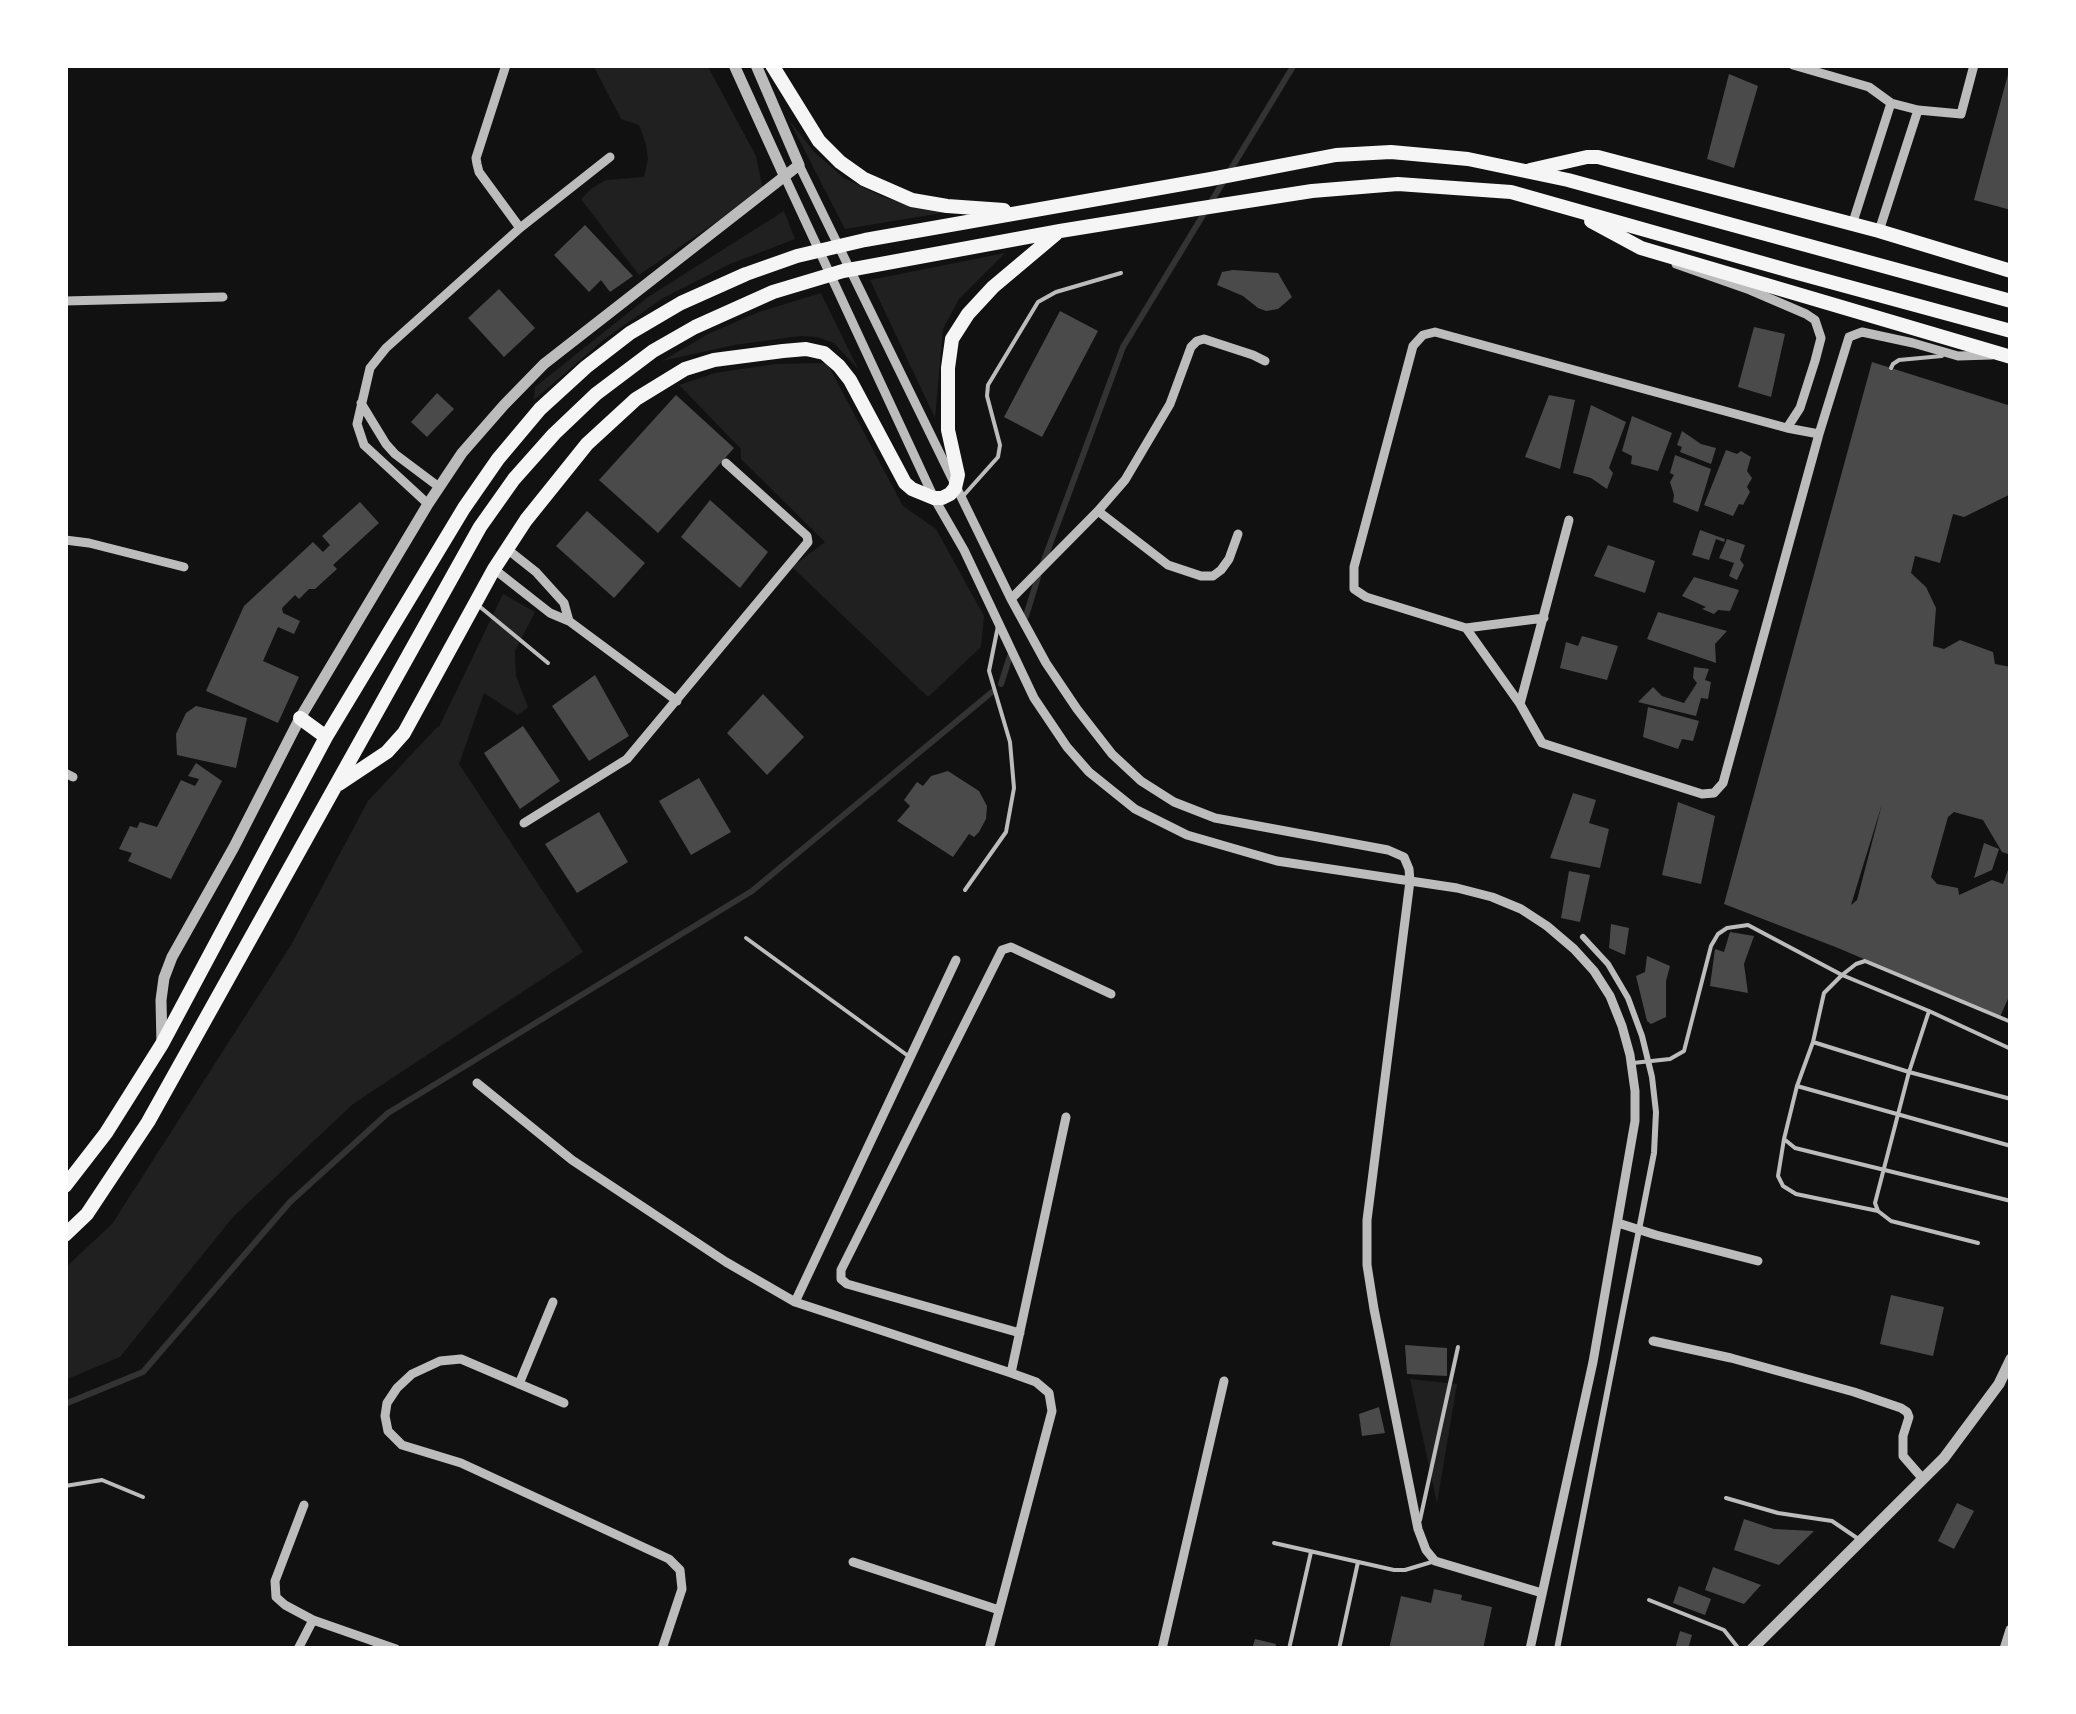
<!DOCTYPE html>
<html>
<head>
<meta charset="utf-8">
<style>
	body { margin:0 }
	#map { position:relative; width:2076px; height:1714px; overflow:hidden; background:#111; font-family:"Varela Round",sans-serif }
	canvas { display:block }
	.frame { position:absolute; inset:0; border:68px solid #fff; pointer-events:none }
</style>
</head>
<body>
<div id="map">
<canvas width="2076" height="1714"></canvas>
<div class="frame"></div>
</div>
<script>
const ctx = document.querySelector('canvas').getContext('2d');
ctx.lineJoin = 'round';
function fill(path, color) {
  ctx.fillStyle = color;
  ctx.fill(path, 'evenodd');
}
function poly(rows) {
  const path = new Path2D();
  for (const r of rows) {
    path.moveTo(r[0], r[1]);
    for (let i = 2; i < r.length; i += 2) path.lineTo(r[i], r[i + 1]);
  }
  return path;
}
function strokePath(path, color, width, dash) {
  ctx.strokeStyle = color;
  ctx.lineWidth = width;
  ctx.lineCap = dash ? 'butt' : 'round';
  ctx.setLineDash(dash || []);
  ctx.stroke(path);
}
fill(poly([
	[593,65,707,65,756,156,763,190,639,275,581,199,591,189,606,180,644,177,648,159,646,144,639,125,621,119],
	[789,120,814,152,844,178,881,196,914,207,948,212,845,229],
	[784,211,795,239,730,264,663,298,606,338,534,400,535,387,648,297],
	[1005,253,959,299,943,329,935,418,870,280],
	[821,293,858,369,834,343,817,337,800,336,734,345,662,361,708,334,759,312],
	[827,363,903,506,936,529,984,616,981,647,928,697,792,567,825,542,741,459,741,449,679,385,715,373,775,364],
	[503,594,535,612,515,651,516,676,528,707,518,715,484,693,459,764,583,952,353,1104,233,1217,120,1357,65,1380,65,1268,112,1224,291,945,368,801,438,726,439,727],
	[1410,1379,1457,1384,1437,1503]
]), '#202020');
strokePath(poly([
	[1043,563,1123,347,1294,65],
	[1026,616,1038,577],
	[1001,684,1010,656],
	[65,1404,143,1372,290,1202,388,1113,752,891,992,692]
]), '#333', 6);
fill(poly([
	[2010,67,2011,67,2011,210,1974,200],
	[1729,74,1758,86,1734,168,1707,159],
	[585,225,633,276,610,292,601,280,589,292,554,255],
	[1233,270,1278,273,1292,297,1278,309,1266,311,1258,308,1243,296,1217,285,1222,272],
	[499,289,535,328,504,357,468,318],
	[1060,311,1098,331,1042,437,1004,417],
	[1754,327,1785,334,1771,397,1738,387],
	[1872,362,2011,406,2011,494,1964,517,1953,514,1940,563,1915,556,1911,573,1926,587,1936,608,1933,646,1944,649,1960,640,1993,652,1995,664,2011,667,2011,855,2002,852,1983,820,1954,812,1948,817,1931,877,1937,884,1958,888,1959,895,1992,880,2003,884,2011,861,2011,992,2000,1017,1838,948,1724,904],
	[1882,804,1857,900,1851,905],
	[437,393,454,409,427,437,411,422],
	[676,395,734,448,658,533,599,480],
	[1549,395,1575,400,1560,469,1525,457],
	[1591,405,1626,422,1609,468,1613,473,1607,489,1591,478,1573,473],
	[1632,416,1672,433,1658,471,1631,464,1632,456,1622,451],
	[1682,431,1701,444,1716,448,1711,464,1680,452,1682,447,1677,445],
	[1726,450,1737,454,1741,451,1751,457,1747,471,1752,478,1747,487,1750,492,1743,505,1739,504,1733,516,1704,505],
	[1675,455,1711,469,1698,512,1673,502,1674,495,1670,482,1674,475,1670,473],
	[710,500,768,552,740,588,681,537],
	[360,502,379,523,333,565,337,569,315,589,309,589,299,599,295,595,282,608,283,613,300,621,294,634,278,627,263,661,299,677,278,723,206,691,244,606,313,542,323,552,330,545,322,536],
	[587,511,645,563,614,598,556,546],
	[1700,530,1725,539,1724,542,1716,539,1709,560,1692,555],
	[1727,539,1745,545,1740,560,1744,565,1737,580,1729,576,1734,563,1719,558],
	[1608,545,1655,561,1645,593,1594,576],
	[1694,577,1739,590,1730,611,1718,610,1714,614,1702,609,1706,607,1682,596],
	[1658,612,1727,631,1715,644,1716,663,1647,639],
	[1582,636,1618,646,1607,680,1560,668,1566,642,1578,646],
	[1694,667,1709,669,1705,680,1711,682,1708,699,1701,698,1696,716,1638,702,1653,687,1662,696,1684,703,1697,683,1693,678],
	[595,675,629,736,589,761,552,706],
	[763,694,804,737,767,775,727,733],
	[196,706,247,718,236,768,177,755,176,734,186,713],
	[1648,707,1699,721,1693,741,1682,739,1678,749,1643,737],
	[523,726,560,781,520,809,484,753],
	[196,763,222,781,171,879,128,861,132,853,119,849,130,826,137,828,140,822,157,827,181,780,195,786,199,779,188,776],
	[948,771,979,791,987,806,986,819,979,832,974,837,969,834,953,857,897,821,910,806,904,800,917,782,923,786,931,776],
	[699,778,731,832,691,855,659,801],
	[1573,793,1596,800,1589,823,1609,829,1600,868,1550,858],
	[1678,802,1715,816,1701,884,1662,875],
	[599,812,628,862,577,893,545,844],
	[1984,843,1999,849,1992,870,1974,878],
	[1569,871,1590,875,1580,922,1561,918],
	[1611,924,1629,928,1625,955,1609,948],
	[1730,932,1754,936,1744,964,1748,993,1710,986,1715,949,1724,952],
	[1647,956,1670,966,1666,981,1666,1017,1651,1024,1647,1021,1636,976,1645,972],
	[1891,1295,1944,1307,1933,1356,1880,1344],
	[1405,1345,1447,1348,1447,1376,1407,1374],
	[1379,1407,1385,1433,1362,1436,1359,1414],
	[1957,1503,1974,1511,1954,1549,1938,1541],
	[1744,1519,1774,1529,1814,1531,1779,1565,1734,1550],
	[1713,1567,1761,1585,1744,1604,1705,1590],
	[1679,1586,1711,1599,1705,1615,1673,1603],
	[1434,1589,1462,1595,1461,1600,1492,1607,1483,1649,1389,1649,1401,1596,1431,1603],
	[1680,1631,1692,1635,1688,1649,1675,1649],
	[1255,1639,1276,1644,1275,1649,1252,1649]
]), '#4a4a4a');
strokePath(poly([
	[1891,368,1893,364,1899,360,1942,356],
	[964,495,998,457,1000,445,987,396,988,385,1038,302,1056,292,1121,273],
	[479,606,548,663],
	[965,890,1006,832,1014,788,1010,742,989,671,998,626],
	[746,938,911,1058],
	[1929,1011,1909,1072,1875,1203,1878,1211,1891,1221,1978,1243],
	[1813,1042,1909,1072,2011,1099],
	[2011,1049,1929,1011,1842,975,1824,993,1813,1042,1797,1086,1784,1139,1795,1148,2011,1201],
	[1633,1063,1670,1059,1684,1051,1711,946,1718,934,1727,928,1748,925,1842,975,1856,964,1865,961,2011,1022],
	[1797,1086,2011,1146],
	[1784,1139,1778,1176,1783,1186,1796,1194,1878,1211],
	[65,1486,102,1480,143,1497],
	[1726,1498,1778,1513,1832,1521,1857,1538],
	[1420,1520,1458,1347],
	[1274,1543,1394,1570,1405,1570,1435,1561],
	[1649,1600,1724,1630,1739,1649],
	[1617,1648,1618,1649],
	[1289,1649,1311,1552],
	[1339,1649,1358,1562]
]), '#bcbcbc', 4);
strokePath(poly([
	[1557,1649,1654,1153,1656,1112,1652,1077,1642,1036,1628,998,1608,964,1583,937]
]), '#bcbcbc', 6);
strokePath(poly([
	[506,65,476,158,477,164,479,172,520,228],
	[1793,65,1869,87,1891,103,1918,110,1961,114,1974,65],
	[799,165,1011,599,1046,663,1077,709,1112,754,1141,781,1174,802,1215,818,1388,850,1404,857,1409,869,1410,881,1367,1220,1367,1265,1374,1309,1418,1529,1426,1550,1435,1561,1542,1593],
	[784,175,934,498,964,550,1034,698,1067,747,1089,772,1135,809,1187,835,1277,861,1457,888,1492,897,1521,909,1547,926,1574,949,1594,971,1610,996,1622,1026,1630,1055,1635,1091,1635,1121,1593,1362,1530,1649],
	[1852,225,1891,103],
	[1879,231,1918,110],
	[1676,264,1750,290,1806,314,1815,320,1821,338,1815,361,1800,408,1787,428],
	[65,301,223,297],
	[361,403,386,444,395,454,439,487],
	[1819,434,1787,428,1435,332,1423,335,1413,346,1354,567,1354,589,1366,597,1466,628,1520,704,1542,743,1702,794,1714,793,1723,783,1819,434,1849,337,1862,332,1913,343,1958,356,1992,355],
	[428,504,364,445,357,424,370,368,386,348,520,228,610,157],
	[1098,511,1168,565,1201,576,1213,576,1221,570,1229,559,1238,534],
	[65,540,89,543,184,567],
	[507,549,536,572,564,603,569,621],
	[494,569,550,613,569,621,677,701],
	[1011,599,1098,511,1125,480,1170,404,1191,347,1197,341,1204,339,1253,355,1265,361],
	[1466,628,1544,618],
	[1520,704,1569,520],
	[65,773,73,777],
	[524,823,627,759,808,542,807,536,726,463],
	[477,1083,572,1160,726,1262,795,1302,1011,1373,1036,1382,1049,1393,1052,1411,989,1649],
	[1618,1223,1656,1235,1758,1261],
	[795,1302,956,960],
	[1020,1333,847,1284,841,1279,841,1270,1002,950,1011,947,1111,994],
	[1653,1341,1731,1358,1854,1392,1901,1408,1907,1412,1909,1417,1903,1436,1903,1456,1923,1479],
	[1011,1373,1066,1117],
	[519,1384,553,1302],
	[564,1403,461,1359,440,1361,412,1374,397,1388,387,1403,385,1416,388,1431,402,1445,461,1463,669,1559,680,1570,682,1589,662,1649],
	[304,1505,275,1581,276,1597,285,1605,313,1620],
	[853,1562,999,1610],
	[298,1649,313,1620,396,1649],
	[1162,1649,1224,1381]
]), '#bcbcbc', 9);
strokePath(poly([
	[734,65,784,175],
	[162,1044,161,1000,164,978,172,957,234,847,300,718,428,504,462,453,504,405,544,364,799,165,756,65],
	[1752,1649,1944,1458,1999,1384,2011,1359],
	[2005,1649,2011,1630]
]), '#bcbcbc', 11);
strokePath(poly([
	[772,65,819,141,840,162,864,179,912,200,947,206,1004,210],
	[1530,170,1587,157,1598,157,1879,231,2011,271],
	[1591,221,1641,248,2011,357],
	[300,718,326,737],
	[339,784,387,752,404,733,494,569,526,520,587,444,636,399,685,369,714,360,783,351,806,349,824,353,839,366,850,380,905,483,912,489,934,498,942,498,950,494,955,488,958,475,948,430,948,368,952,339,968,314,993,287,1056,234],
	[65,1186,106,1133,162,1044,326,737,464,508,498,459,540,409,586,367,630,333,681,303,746,274,797,256,865,240,1211,179,1336,155,1391,152,1468,159,1568,180,2011,301],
	[65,1235,87,1214,148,1122,480,527,514,479,554,434,596,394,653,351,695,327,773,292,843,271,1060,231,1196,209,1312,191,1398,184,1511,192,1794,272,2011,331]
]), '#f5f5f5', 14);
</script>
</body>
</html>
